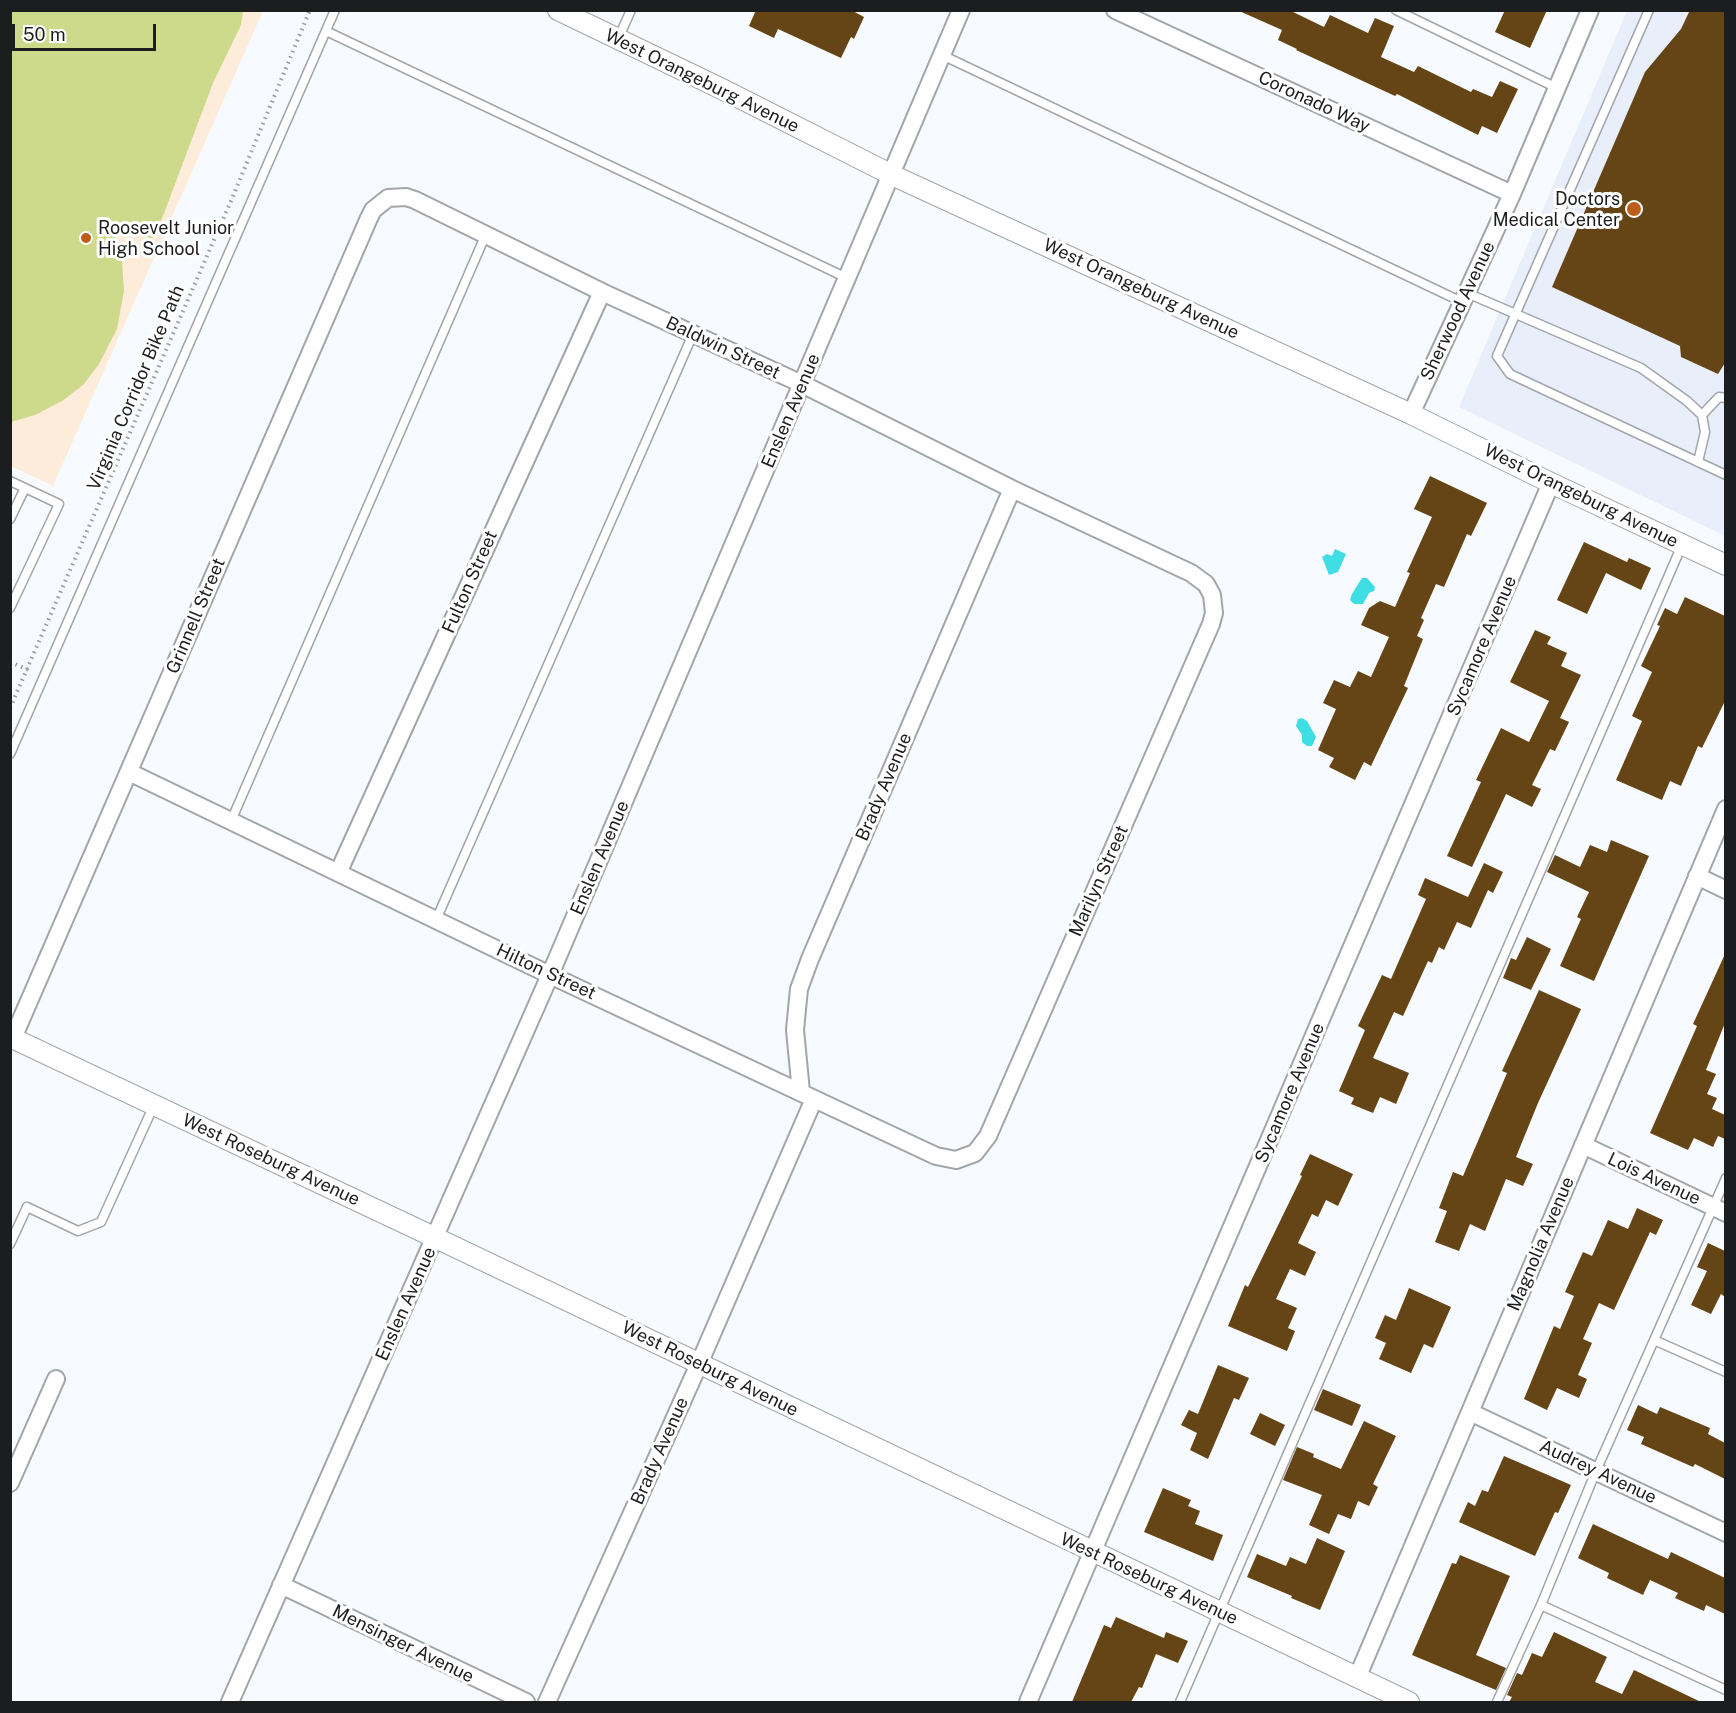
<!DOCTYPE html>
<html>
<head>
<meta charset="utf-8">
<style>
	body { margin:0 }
	#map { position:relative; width:1736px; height:1713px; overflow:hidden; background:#f7fafe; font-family:"Public Sans",sans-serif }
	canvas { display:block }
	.frame { position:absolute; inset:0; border:12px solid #1c1d1f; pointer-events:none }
	.scale { position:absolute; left:12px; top:24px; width:144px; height:27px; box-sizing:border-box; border:3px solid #1c1d1f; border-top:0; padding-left:8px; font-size:18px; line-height:21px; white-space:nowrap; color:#1c1d1f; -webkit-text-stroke:4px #fff; paint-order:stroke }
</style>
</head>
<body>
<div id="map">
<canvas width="1736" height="1713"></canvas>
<div class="frame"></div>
<div class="scale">50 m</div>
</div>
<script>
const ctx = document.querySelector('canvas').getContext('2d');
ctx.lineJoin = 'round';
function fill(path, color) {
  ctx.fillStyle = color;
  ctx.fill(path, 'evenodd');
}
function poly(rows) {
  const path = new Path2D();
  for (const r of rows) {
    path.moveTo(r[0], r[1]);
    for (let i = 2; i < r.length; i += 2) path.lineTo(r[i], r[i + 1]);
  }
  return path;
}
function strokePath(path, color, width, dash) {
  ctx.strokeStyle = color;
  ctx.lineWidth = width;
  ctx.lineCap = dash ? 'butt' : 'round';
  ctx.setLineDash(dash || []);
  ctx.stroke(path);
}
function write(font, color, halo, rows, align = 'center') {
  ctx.font = font + ' "Public Sans",sans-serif';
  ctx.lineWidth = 6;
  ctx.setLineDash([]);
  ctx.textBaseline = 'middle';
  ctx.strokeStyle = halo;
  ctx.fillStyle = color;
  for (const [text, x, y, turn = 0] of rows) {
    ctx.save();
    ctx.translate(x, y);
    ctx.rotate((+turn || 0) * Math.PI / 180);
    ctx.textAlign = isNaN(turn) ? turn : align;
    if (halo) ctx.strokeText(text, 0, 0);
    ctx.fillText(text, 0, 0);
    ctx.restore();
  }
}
fill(poly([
	[1627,11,1725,11,1725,536,1459,407]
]), '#e9eefb');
fill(poly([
	[10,11,263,11,53,486,11,466]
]), '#feecdb');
fill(poly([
	[11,10,243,11,241,25,213,83,163,216,152,239,107,219,116,239,122,261,124,291,117,329,99,364,83,385,62,401,35,415,11,422]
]), '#cdd98b');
fill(poly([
	[1335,549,1346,554,1338,572,1329,575,1322,557,1327,554,1332,556],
	[1362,578,1367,578,1375,587,1374,591,1369,593,1363,604,1354,604,1350,600,1352,594],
	[1302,718,1307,721,1316,737,1312,746,1307,746,1302,742,1302,735,1296,726,1298,719]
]), '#3fdee4');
fill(poly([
	[756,10,851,10,864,17,854,39,851,37,841,58,778,29,774,38,749,26],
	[1237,10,1289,10,1324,27,1330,15,1368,33,1375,18,1394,26,1381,57,1414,72,1418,66,1471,92,1473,89,1492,97,1500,81,1518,89,1497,133,1482,126,1478,135,1397,94,1395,96,1296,50,1297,49,1278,40,1282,30],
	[1505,10,1547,10,1530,48,1495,32],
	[1690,10,1725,10,1725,363,1718,374,1681,357,1680,346,1552,287,1645,72,1681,29],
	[1430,476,1487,503,1471,536,1467,534,1444,587,1436,584,1421,618,1424,620,1417,636,1423,639,1404,686,1408,688,1371,766,1364,762,1355,780,1329,767,1334,758,1318,750,1336,709,1323,703,1334,680,1350,687,1358,671,1371,677,1389,637,1361,625,1369,608,1380,601,1395,607,1410,573,1407,572,1432,517,1414,509],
	[1584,542,1627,562,1629,558,1651,568,1641,590,1606,573,1587,614,1557,600],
	[1685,597,1725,616,1725,701,1702,748,1698,746,1681,786,1670,781,1662,800,1616,780,1642,721,1632,716,1652,672,1641,666,1660,626,1657,625,1665,608,1677,614],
	[1535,630,1551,637,1547,644,1567,653,1561,666,1581,675,1560,718,1569,722,1555,751,1550,749,1532,785,1541,789,1532,807,1506,794,1472,867,1447,856,1481,782,1476,780,1501,728,1529,742,1549,701,1510,682],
	[1611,840,1649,856,1594,981,1560,966,1581,919,1577,917,1589,892,1547,872,1555,855,1580,867,1590,845,1607,852],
	[1484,863,1503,872,1493,893,1488,890,1471,928,1457,922,1444,950,1439,947,1432,963,1428,961,1403,1016,1394,1012,1373,1058,1409,1073,1396,1104,1380,1097,1373,1113,1351,1104,1354,1098,1339,1091,1365,1030,1358,1026,1382,975,1391,979,1426,899,1418,895,1425,878,1468,897],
	[1527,937,1551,949,1531,990,1503,978,1511,958,1516,960],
	[1725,954,1725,1023,1706,1070,1716,1074,1707,1094,1717,1098,1712,1109,1725,1115,1725,1139,1718,1136,1713,1147,1694,1138,1688,1150,1650,1133,1697,1026,1693,1024],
	[1539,990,1581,1009,1538,1103,1516,1157,1533,1164,1523,1186,1506,1179,1485,1231,1470,1224,1459,1251,1435,1242,1447,1211,1439,1208,1453,1172,1463,1176,1507,1073,1502,1071],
	[1310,1154,1353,1174,1338,1206,1326,1200,1318,1217,1312,1214,1298,1243,1316,1252,1305,1276,1290,1269,1276,1299,1297,1308,1288,1328,1295,1331,1287,1351,1228,1326,1245,1285,1248,1287,1302,1176,1300,1175],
	[1637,1208,1663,1220,1656,1235,1650,1232,1614,1310,1599,1303,1583,1339,1592,1343,1578,1375,1587,1379,1579,1398,1557,1388,1547,1410,1524,1399,1554,1326,1560,1329,1574,1296,1565,1292,1583,1252,1592,1256,1608,1220,1628,1229],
	[1708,1243,1725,1251,1725,1297,1721,1294,1711,1314,1691,1305,1707,1271,1697,1267],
	[1409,1288,1451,1307,1433,1348,1424,1344,1411,1373,1379,1359,1386,1343,1375,1338,1385,1315,1396,1320],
	[1218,1365,1249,1378,1239,1400,1234,1398,1208,1459,1190,1450,1197,1433,1181,1425,1189,1410,1198,1414],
	[1323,1389,1361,1405,1352,1426,1314,1410],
	[1638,1405,1657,1414,1660,1407,1710,1428,1708,1434,1725,1443,1725,1479,1695,1464,1693,1467,1641,1444,1644,1437,1627,1430],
	[1260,1413,1285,1425,1275,1446,1250,1434],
	[1364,1421,1396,1436,1373,1484,1378,1487,1369,1506,1358,1501,1351,1519,1338,1514,1329,1534,1309,1525,1322,1495,1283,1480,1297,1447,1314,1454,1313,1457,1341,1469],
	[1504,1456,1571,1485,1558,1513,1555,1512,1535,1556,1459,1522,1468,1502,1475,1506,1482,1490,1488,1492],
	[1163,1488,1191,1500,1188,1506,1200,1511,1195,1524,1223,1535,1213,1561,1144,1532],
	[1593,1524,1668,1559,1671,1552,1725,1578,1725,1614,1706,1605,1704,1611,1675,1598,1678,1593,1650,1580,1643,1595,1607,1578,1609,1573,1578,1558],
	[1317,1538,1345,1551,1320,1610,1291,1598,1292,1596,1247,1577,1257,1554,1286,1566,1290,1557,1306,1564],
	[1460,1555,1510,1576,1476,1655,1506,1668,1496,1690,1412,1655,1452,1563,1456,1564],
	[1116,1617,1164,1638,1166,1632,1188,1641,1178,1663,1156,1654,1142,1688,1139,1687,1131,1702,1072,1702,1104,1625,1111,1628],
	[1554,1632,1607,1657,1595,1682,1622,1694,1634,1670,1701,1702,1509,1702,1512,1697,1507,1695,1517,1673,1522,1675,1532,1653,1542,1657]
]), '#654515');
const service = poly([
	[1396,10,1557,88],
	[1649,10,1497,356,1510,374,1726,475],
	[326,31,847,278],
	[618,39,631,10],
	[942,55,1462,302],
	[1467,293,1641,368,1687,401,1702,415,1705,432,1698,462],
	[1702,415,1719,397,1726,398],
	[10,481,59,504,10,608],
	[10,519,25,488],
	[10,754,335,10],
	[231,821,486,234],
	[436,920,693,334],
	[10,1244,27,1207,78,1231,101,1222,154,1105],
	[1654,1340,1726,1372],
	[1541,1605,1726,1690],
	[1180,1702,1682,545],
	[1497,1702,1541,1605,1596,1471,1726,1178]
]);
const minor = poly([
	[1115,10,1512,194],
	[1411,414,1512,194,1590,10],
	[338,873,602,292],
	[1697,876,1726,890],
	[13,1038,369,218,373,210,388,198,406,197,415,200,602,292,802,384,1012,489,1191,573,1206,584,1212,595,1214,613,1211,624,988,1136,975,1153,956,1160,936,1156,550,975,129,772],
	[801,1092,795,1030,799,989,810,959,1012,489],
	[1583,1145,1726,1213],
	[1470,1412,1726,1533],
	[10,1483,56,1379],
	[281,1585,526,1702],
	[1357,1678,1726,809],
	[230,1702,550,975,961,10],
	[547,1702,699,1364,814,1099],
	[1028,1702,1551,483]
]);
const tertiary = poly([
	[558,10,724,90,892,175,1411,414,1551,483,1726,565],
	[10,1037,436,1238,1409,1702]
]);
strokePath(service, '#a2a5aa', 11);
strokePath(minor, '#a2a5aa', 20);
strokePath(tertiary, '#a2a5aa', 22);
strokePath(poly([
	[10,662,29,670],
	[10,708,231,201,310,10]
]), '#96989b', 4, [1.5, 4.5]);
strokePath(service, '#fff', 8);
strokePath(minor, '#fff', 16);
strokePath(tertiary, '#fff', 20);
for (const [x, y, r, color] of [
	[1634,209,8,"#bd5d19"],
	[86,238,6,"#bd5d19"]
]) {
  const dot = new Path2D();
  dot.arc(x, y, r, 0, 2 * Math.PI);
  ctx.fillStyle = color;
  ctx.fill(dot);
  strokePath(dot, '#fff', 2);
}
write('18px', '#1c1d1f', '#fff', [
	["West Orangeburg Avenue",702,81,26],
	["Coronado Way",1314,102,25],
	["West Orangeburg Avenue",1141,289,25],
	["Sherwood Avenue",1458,311,-65],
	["Baldwin Street",723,348,25],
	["Virginia Corridor Bike Path",136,388,-67],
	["Enslen Avenue",791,411,-67],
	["West Orangeburg Avenue",1581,496,26],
	["Fulton Street",470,582,-66],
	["Grinnell Street",196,616,-67],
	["Sycamore Avenue",1482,646,-67],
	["Brady Avenue",884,787,-67],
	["Enslen Avenue",600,858,-67],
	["Marilyn Street",1099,881,-66],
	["Hilton Street",546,972,25],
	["Sycamore Avenue",1290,1093,-67],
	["West Roseburg Avenue",271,1160,25],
	["Lois Avenue",1654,1179,25],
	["Magnolia Avenue",1541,1244,-67],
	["Enslen Avenue",406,1304,-66],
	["West Roseburg Avenue",710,1369,26],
	["Brady Avenue",660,1451,-66],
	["Audrey Avenue",1598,1472,25],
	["West Roseburg Avenue",1149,1579,25],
	["Mensinger Avenue",403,1644,26]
]);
write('18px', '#1c1d1f', '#fff', [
	["Doctors",1620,199],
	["Medical Center",1620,220],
	["Roosevelt Junior",98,228,"left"],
	["High School",98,249,"left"]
], 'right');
</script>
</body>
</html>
